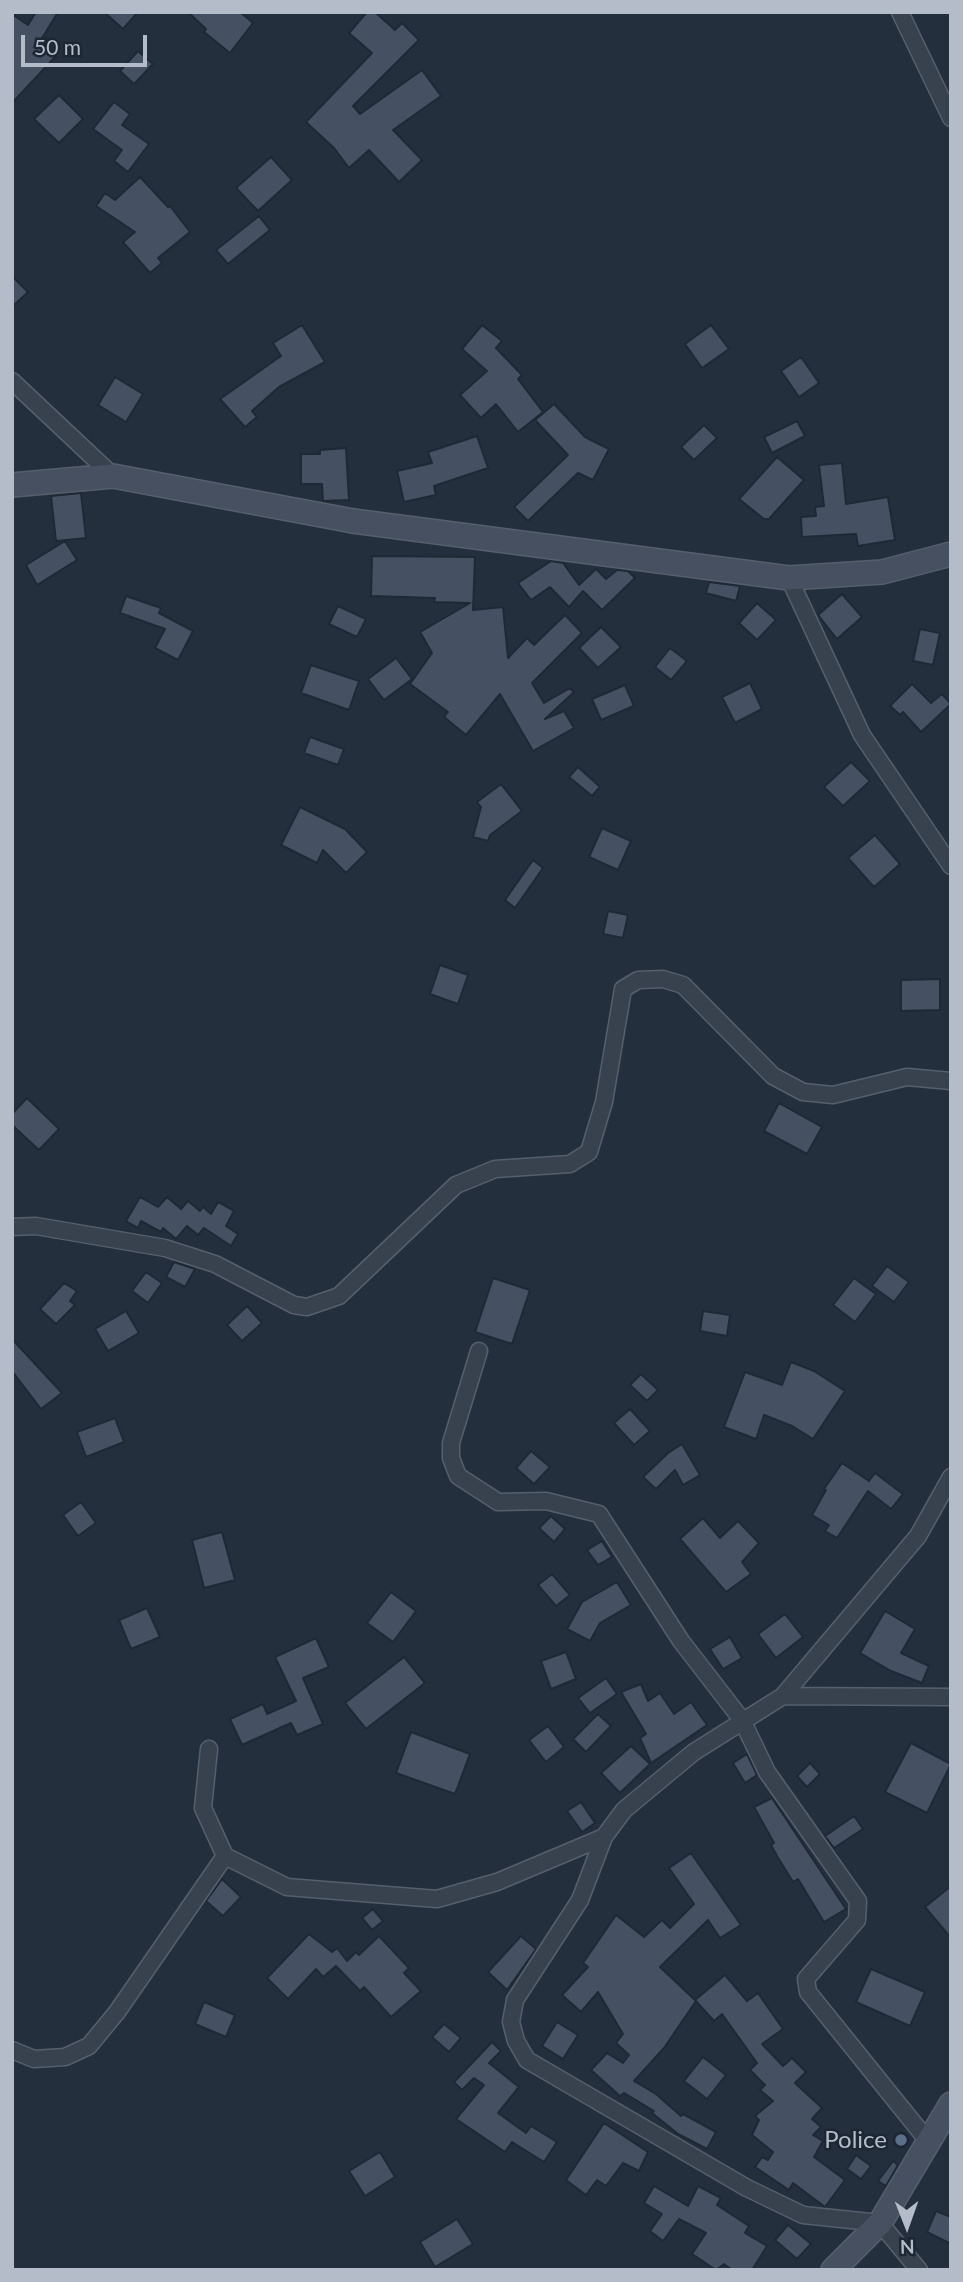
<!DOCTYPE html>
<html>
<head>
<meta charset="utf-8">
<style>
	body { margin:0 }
	#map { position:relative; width:963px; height:2282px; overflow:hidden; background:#242f3e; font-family:Lato,sans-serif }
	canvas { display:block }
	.frame { position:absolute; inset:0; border:14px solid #b4bcc9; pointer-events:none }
	.north { position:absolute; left:872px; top:2191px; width:70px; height:70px; -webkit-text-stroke:5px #1d2633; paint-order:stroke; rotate:179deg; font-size:19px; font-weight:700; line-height:28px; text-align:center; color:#b4bcc9 }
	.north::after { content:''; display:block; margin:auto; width:24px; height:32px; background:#b4bcc9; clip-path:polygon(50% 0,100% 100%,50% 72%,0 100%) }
	.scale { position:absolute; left:21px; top:35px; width:126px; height:32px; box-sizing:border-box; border:4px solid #b4bcc9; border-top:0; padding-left:9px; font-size:21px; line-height:24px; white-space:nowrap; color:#b4bcc9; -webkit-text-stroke:5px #1d2633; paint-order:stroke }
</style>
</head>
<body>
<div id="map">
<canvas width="963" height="2282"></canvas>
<div class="frame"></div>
<div class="north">N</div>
<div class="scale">50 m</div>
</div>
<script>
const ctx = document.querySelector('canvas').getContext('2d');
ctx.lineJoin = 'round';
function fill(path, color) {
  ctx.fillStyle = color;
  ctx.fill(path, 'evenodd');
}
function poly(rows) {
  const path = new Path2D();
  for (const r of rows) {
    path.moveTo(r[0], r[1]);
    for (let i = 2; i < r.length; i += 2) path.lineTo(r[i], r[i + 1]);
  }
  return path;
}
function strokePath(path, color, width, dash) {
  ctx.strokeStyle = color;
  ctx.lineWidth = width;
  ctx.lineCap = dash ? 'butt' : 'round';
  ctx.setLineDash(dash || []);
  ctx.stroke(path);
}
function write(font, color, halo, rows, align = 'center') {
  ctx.font = font + ' Lato,sans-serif';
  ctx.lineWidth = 5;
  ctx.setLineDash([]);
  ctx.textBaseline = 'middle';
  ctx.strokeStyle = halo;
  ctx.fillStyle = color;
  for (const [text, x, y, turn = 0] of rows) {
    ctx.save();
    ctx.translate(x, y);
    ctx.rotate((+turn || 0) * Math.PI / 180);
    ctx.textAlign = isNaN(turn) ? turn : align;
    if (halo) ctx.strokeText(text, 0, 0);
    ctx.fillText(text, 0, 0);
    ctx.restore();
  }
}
const building = poly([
	[36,12,58,12,41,40,57,55,12,103,12,14,28,25,36,12],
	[104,12,138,12,123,29,104,12],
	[188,12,240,12,253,23,230,53,204,32,206,29,188,12],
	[367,12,375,12,395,30,402,23,419,40,353,106,360,114,422,70,441,96,393,130,422,160,399,182,369,150,349,168,334,148,306,122,372,53,349,33,367,12],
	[138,51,153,64,134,84,120,71,138,51],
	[59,95,83,119,59,143,34,119,59,95],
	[114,102,130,114,122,125,149,144,128,172,114,161,122,150,93,129,114,102],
	[271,157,292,180,258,211,236,188,271,157],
	[140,177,168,207,170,206,190,232,158,258,162,263,150,273,123,242,135,232,96,206,105,193,115,200,140,177],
	[259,216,270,230,228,264,216,250,259,216],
	[12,276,28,292,12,307,12,276],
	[302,325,325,362,279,387,252,411,257,417,245,427,220,399,281,356,273,343,302,325],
	[482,325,502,341,496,348,522,375,518,379,543,412,518,432,496,404,481,418,460,395,487,371,462,349,482,325],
	[711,325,729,349,702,368,685,344,711,325],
	[801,357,819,383,799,397,781,371,801,357],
	[115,377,143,394,126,422,98,405,115,377],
	[554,404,585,437,609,449,593,480,578,473,528,521,514,507,568,455,535,420,554,404],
	[797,421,805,436,772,453,764,437,797,421],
	[704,425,717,438,694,460,681,447,704,425],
	[477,436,488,468,434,486,436,495,404,502,397,471,432,463,428,452,477,436],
	[346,448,349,500,323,501,322,484,301,484,301,454,320,454,320,450,346,448],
	[777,457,804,480,769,519,764,519,739,499,777,457],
	[842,463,846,504,888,497,895,540,858,546,856,534,802,537,801,517,816,516,815,507,824,506,819,465,842,463],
	[81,493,86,538,56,541,51,496,81,493],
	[65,541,77,560,37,585,26,565,65,541],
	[372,556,475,557,473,610,503,607,508,658,527,638,534,645,565,615,582,633,532,683,544,703,570,688,574,692,545,719,564,711,574,728,533,751,500,694,466,735,444,717,448,712,410,684,432,653,420,632,470,603,434,602,435,598,371,596,372,556],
	[551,561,563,563,579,585,596,569,606,579,617,570,628,571,635,578,602,610,583,591,569,607,550,587,531,600,518,583,551,561],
	[709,582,740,586,736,601,706,593,709,582],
	[842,594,862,617,837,639,818,615,842,594],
	[126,596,161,608,159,613,193,631,178,660,155,648,165,629,120,613,126,596],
	[757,603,776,620,757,640,739,623,757,603],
	[338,606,366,619,357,637,329,624,338,606],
	[601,627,621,647,598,668,579,648,601,627],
	[920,629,940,633,933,665,913,661,920,629],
	[670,648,687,661,671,680,655,667,670,648],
	[396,658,412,679,384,700,368,679,396,658],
	[311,665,359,681,349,710,301,693,311,665],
	[750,683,762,709,735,723,722,697,750,683],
	[912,684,931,703,942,694,951,704,921,732,903,712,900,715,890,706,912,684],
	[625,685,634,706,601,720,592,699,625,685],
	[310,737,344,749,338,765,304,753,310,737],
	[851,762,870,781,843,806,824,787,851,762],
	[578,767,600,787,592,796,569,777,578,767],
	[501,784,522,811,490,835,488,841,473,837,481,807,477,802,501,784],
	[300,807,345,829,367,852,346,873,323,850,317,863,281,845,300,807],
	[602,828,631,841,618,870,589,857,602,828],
	[875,835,900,864,874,887,848,858,875,835],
	[533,860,543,868,515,908,505,900,533,860],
	[608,911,628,915,623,938,603,934,608,911],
	[440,965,468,975,458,1004,430,994,440,965],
	[940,979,940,1010,901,1011,901,980,940,979],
	[27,1098,59,1129,39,1150,12,1125,12,1114,27,1098],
	[779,1103,822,1127,807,1154,764,1131,779,1103],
	[140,1197,158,1207,167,1197,181,1209,188,1201,200,1211,203,1207,211,1214,218,1202,234,1211,226,1226,238,1234,231,1246,204,1228,198,1235,187,1226,176,1239,163,1228,161,1232,141,1221,138,1228,126,1221,140,1197],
	[174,1262,195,1269,185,1287,166,1277,174,1262],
	[887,1266,909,1282,894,1302,872,1286,887,1266],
	[146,1272,162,1283,148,1303,132,1291,146,1272],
	[493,1278,530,1290,512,1344,475,1332,493,1278],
	[854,1278,876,1294,855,1322,833,1305,854,1278],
	[64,1283,77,1291,70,1301,75,1305,56,1324,40,1309,64,1283],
	[247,1306,262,1323,242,1341,227,1325,247,1306],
	[126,1311,139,1333,108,1351,95,1329,126,1311],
	[703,1311,730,1315,727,1336,700,1331,703,1311],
	[12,1339,62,1393,41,1409,12,1371,12,1339],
	[791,1362,814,1371,845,1391,813,1439,792,1426,764,1415,756,1439,724,1427,745,1372,782,1385,791,1362],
	[641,1374,658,1390,647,1401,630,1385,641,1374],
	[630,1409,650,1431,634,1445,614,1423,630,1409],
	[115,1418,124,1442,86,1457,77,1432,115,1418],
	[682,1444,700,1475,683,1485,675,1470,656,1489,643,1477,668,1453,682,1444],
	[531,1451,550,1467,534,1484,516,1468,531,1451],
	[842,1463,869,1481,875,1473,903,1494,891,1509,868,1491,837,1538,825,1531,829,1525,812,1515,826,1490,824,1489,842,1463],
	[81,1502,96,1523,78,1536,63,1515,81,1502],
	[551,1516,565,1529,554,1542,539,1528,551,1516],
	[703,1518,720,1538,738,1521,759,1543,742,1562,751,1574,726,1592,680,1539,703,1518],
	[222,1532,235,1580,204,1588,192,1540,222,1532],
	[602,1541,612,1557,598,1565,587,1550,602,1541],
	[552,1574,570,1595,556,1606,538,1585,552,1574],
	[617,1582,631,1605,600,1623,590,1641,567,1629,582,1602,617,1582],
	[391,1592,416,1611,393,1642,367,1623,391,1592],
	[147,1608,160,1637,131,1649,119,1620,147,1608],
	[885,1611,915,1629,901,1653,929,1666,922,1683,891,1671,860,1653,885,1611],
	[785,1614,803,1637,776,1658,758,1634,785,1614],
	[730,1637,742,1658,723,1669,710,1649,730,1637],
	[316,1638,329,1667,303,1678,323,1724,297,1735,291,1723,242,1745,230,1719,263,1704,267,1714,296,1701,275,1657,316,1638],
	[566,1652,576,1679,551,1689,541,1661,566,1652],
	[404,1657,425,1683,366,1729,345,1703,404,1657],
	[606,1678,617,1694,590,1713,578,1698,606,1678],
	[641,1684,648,1701,660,1693,674,1714,691,1702,707,1725,651,1763,640,1738,646,1734,621,1692,641,1684],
	[598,1714,611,1726,586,1752,573,1739,598,1714],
	[548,1726,564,1747,546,1762,529,1740,548,1726],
	[411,1732,470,1754,455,1794,396,1773,411,1732],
	[911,1743,951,1764,927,1813,885,1792,911,1743],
	[631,1746,650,1764,620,1793,601,1773,631,1746],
	[747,1754,757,1775,745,1783,733,1763,747,1754],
	[810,1763,820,1774,807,1787,797,1776,810,1763],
	[772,1798,846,1909,824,1922,798,1879,793,1882,777,1856,771,1845,774,1843,754,1807,772,1798],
	[581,1802,595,1823,582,1832,567,1811,581,1802],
	[854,1816,863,1829,834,1848,825,1836,854,1816],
	[691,1853,741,1925,720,1938,708,1920,660,1967,696,2001,664,2048,634,2081,656,2094,681,2116,683,2114,716,2132,707,2149,678,2134,652,2113,654,2111,624,2093,620,2096,591,2070,607,2053,623,2063,629,2055,616,2043,623,2034,598,1992,581,2012,562,1995,588,1967,583,1963,616,1915,644,1937,662,1920,670,1928,694,1904,669,1868,691,1853],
	[222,1879,241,1897,223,1916,206,1901,222,1879],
	[951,1886,951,1938,925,1907,951,1886],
	[373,1909,383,1921,372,1930,362,1918,373,1909],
	[309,1934,332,1952,337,1948,347,1961,356,1952,359,1955,379,1936,409,1968,404,1973,421,1991,391,2017,364,1987,360,1991,336,1966,323,1977,316,1969,288,1999,267,1978,309,1934],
	[521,1936,536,1949,507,1990,488,1972,521,1936],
	[871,1969,925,1992,910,2026,856,2002,871,1969],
	[725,1975,747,2001,758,1993,783,2029,762,2044,783,2066,792,2058,806,2072,795,2083,822,2108,812,2119,821,2127,813,2135,823,2141,814,2157,845,2180,825,2207,793,2183,789,2190,755,2167,762,2157,768,2160,773,2152,752,2135,759,2120,755,2116,773,2101,760,2090,765,2085,750,2070,757,2063,722,2014,714,2021,695,2000,725,1975],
	[204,2002,235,2015,226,2037,195,2024,204,2002],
	[557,2022,578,2035,563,2059,542,2046,557,2022],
	[444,2024,461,2038,449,2052,432,2037,444,2024],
	[492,2042,501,2051,489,2063,519,2087,498,2113,526,2133,531,2126,557,2142,544,2162,512,2142,505,2152,456,2119,484,2085,474,2078,462,2090,454,2082,492,2042],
	[703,2057,726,2075,707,2099,684,2081,703,2057],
	[604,2123,648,2152,639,2171,623,2163,606,2186,597,2180,586,2195,566,2180,604,2123],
	[380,2152,395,2177,365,2196,349,2171,380,2152],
	[856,2155,871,2166,861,2179,847,2169,856,2155],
	[893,2161,898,2165,886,2186,878,2181,893,2161],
	[654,2186,688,2206,698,2186,721,2198,717,2205,749,2226,745,2233,767,2246,752,2270,732,2270,724,2264,716,2270,692,2254,706,2233,679,2219,663,2241,650,2231,662,2214,644,2203,654,2186],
	[936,2211,951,2217,951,2244,927,2232,936,2211],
	[457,2219,473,2244,435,2267,420,2242,457,2219],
	[788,2225,811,2244,797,2259,775,2240,788,2225]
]);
fill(building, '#455162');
strokePath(building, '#1f2835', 2);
const street = poly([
	[900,12,951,118],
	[12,381,113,476],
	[789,578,862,735,951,866],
	[12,1227,36,1226,165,1248,215,1264,294,1305,307,1307,339,1296,456,1185,495,1169,570,1164,589,1152,604,1102,623,989,638,980,663,979,683,985,773,1076,803,1092,833,1095,907,1077,951,1081],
	[479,1351,451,1443,451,1458,458,1476,498,1502,546,1501,599,1514,681,1641,742,1720,767,1772,858,1901,857,1920,806,1979,808,1992,928,2141],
	[783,1696,918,1536,951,1477],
	[209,1749,203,1808,225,1856,287,1887,437,1899,497,1882,604,1837],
	[12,2050,34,2059,65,2057,89,2046,117,2012,225,1856],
	[919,2270,880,2223,803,2215,747,2188,527,2060,516,2041,511,2022,515,2000,580,1900,604,1837,624,1810,694,1752,783,1696,951,1697]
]);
const secondary = poly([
	[12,485,113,476,353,521,789,578,882,572,951,554],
	[833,2270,880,2223,951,2104]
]);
strokePath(street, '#565f6c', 19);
strokePath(secondary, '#565f6c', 26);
strokePath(street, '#38414e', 16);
strokePath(secondary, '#465061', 23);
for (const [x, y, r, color] of [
	[901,2140,7,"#5c6f8a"]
]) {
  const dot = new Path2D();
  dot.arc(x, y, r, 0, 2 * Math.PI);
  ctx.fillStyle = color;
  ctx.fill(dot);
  strokePath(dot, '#1d2633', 2.5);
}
write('24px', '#b4bcc9', '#1d2633', [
	["Police",887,2140]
], 'right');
</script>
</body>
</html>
